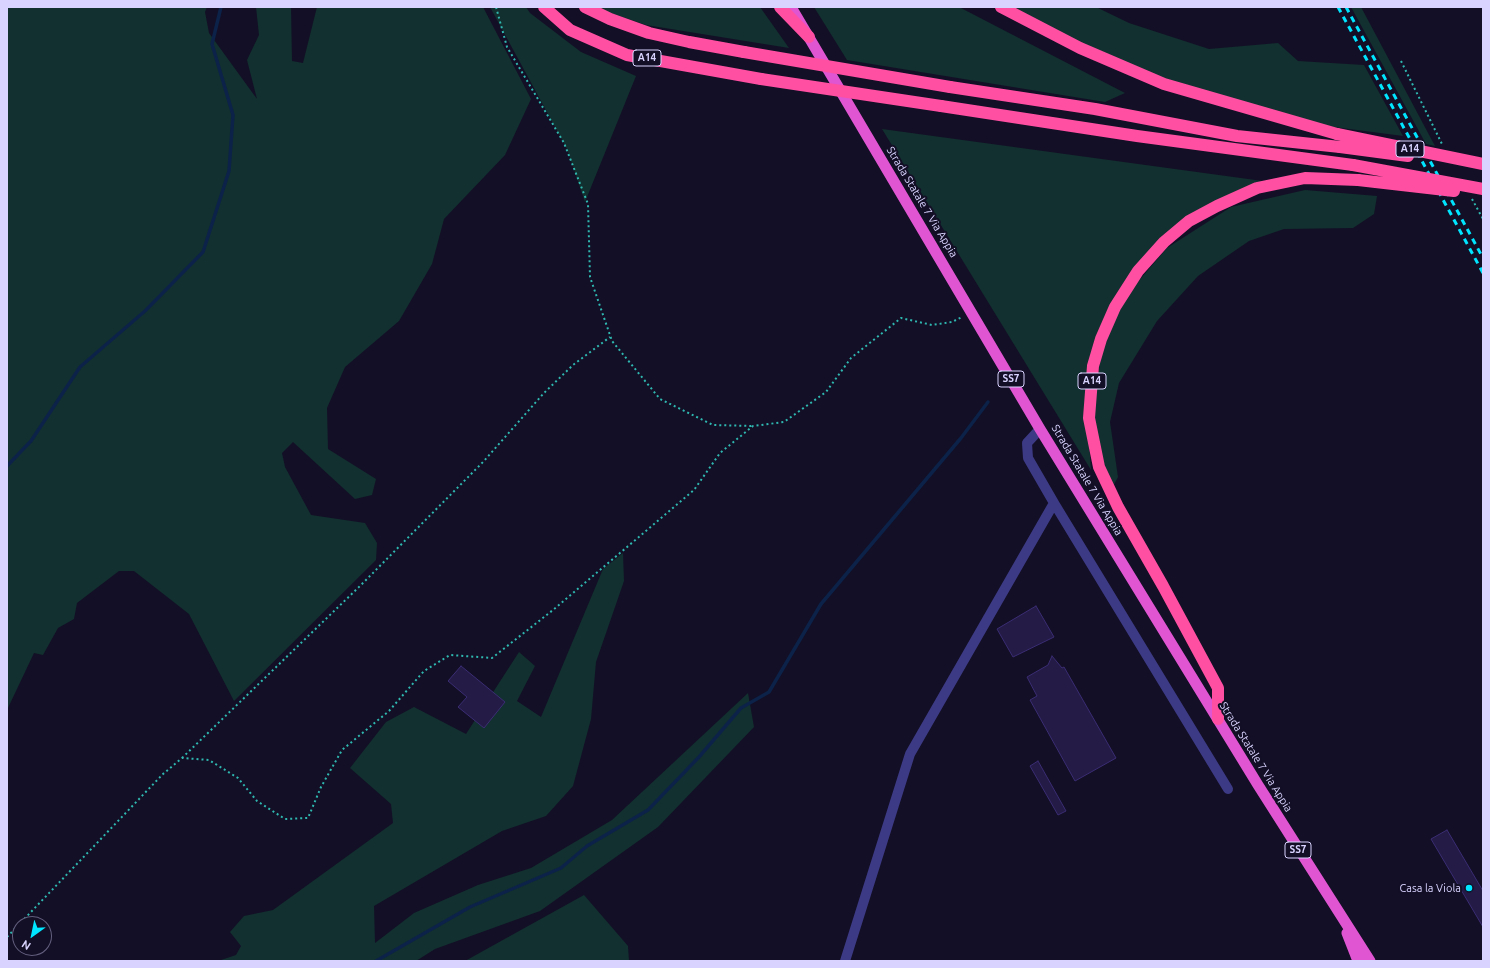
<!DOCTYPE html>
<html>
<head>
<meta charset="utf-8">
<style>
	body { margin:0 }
	#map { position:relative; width:1490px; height:968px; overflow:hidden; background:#130f26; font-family:Ubuntu,sans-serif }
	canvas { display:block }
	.frame { position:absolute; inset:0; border:8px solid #d9d4ff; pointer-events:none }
	.north { position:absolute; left:12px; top:916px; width:40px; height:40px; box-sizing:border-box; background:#130f26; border:1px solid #625e7d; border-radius:50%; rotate:213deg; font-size:11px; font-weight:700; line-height:16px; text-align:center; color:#d9d4ff }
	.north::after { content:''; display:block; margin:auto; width:14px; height:18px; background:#00e5ff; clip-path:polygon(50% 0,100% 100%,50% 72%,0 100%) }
</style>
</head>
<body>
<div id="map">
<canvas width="1490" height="968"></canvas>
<div class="frame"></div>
<div class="north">N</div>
</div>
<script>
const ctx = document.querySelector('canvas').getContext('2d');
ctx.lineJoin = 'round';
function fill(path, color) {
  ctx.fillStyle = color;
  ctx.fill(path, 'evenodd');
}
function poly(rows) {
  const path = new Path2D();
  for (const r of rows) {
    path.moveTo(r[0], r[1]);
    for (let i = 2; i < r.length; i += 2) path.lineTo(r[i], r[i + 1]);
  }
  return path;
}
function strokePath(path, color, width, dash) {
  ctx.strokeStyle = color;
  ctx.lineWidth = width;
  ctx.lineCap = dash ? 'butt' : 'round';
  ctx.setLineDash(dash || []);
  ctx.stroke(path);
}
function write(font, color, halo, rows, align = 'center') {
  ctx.font = font + ' Ubuntu,sans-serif';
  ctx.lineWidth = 4;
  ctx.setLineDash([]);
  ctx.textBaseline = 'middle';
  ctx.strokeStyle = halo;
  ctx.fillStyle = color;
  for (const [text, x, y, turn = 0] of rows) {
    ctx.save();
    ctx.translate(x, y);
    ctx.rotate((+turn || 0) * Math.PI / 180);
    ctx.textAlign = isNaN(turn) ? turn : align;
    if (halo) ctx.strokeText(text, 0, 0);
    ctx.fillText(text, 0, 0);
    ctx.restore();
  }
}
fill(poly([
	[7,7,207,7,205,12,209,33,257,99,247,60,259,35,256,7,291,7,292,61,303,63,317,7,483,7,531,99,505,155,444,219,432,264,399,321,345,367,327,408,328,449,376,479,372,495,355,499,293,442,282,453,285,467,311,515,365,523,377,543,376,560,234,701,189,614,134,571,119,571,77,603,74,619,58,628,43,655,34,653,7,710],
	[490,7,526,7,530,13,581,52,636,76,585,202,567,149],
	[593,7,760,7,789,48,646,25],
	[814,7,959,7,1125,93,1105,102,847,60],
	[1009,7,1096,7,1129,23,1209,49,1278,43,1298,61,1364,65,1403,136,1334,127,1250,110,1109,62],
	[1351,7,1361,7,1435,146,1426,144],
	[882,129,1270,182,1181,227,1109,308,1085,385,1091,470],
	[1305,190,1377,196,1374,214,1353,228,1284,229,1249,241,1198,276,1157,321,1119,383,1110,422,1118,477,1110,492,1090,417,1105,336,1129,292,1167,248,1231,207],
	[623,553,624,581,596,662,591,719,573,786,546,816,502,831,374,906,375,943,414,913,478,885,531,868,612,820,748,693,754,727,658,827,540,911,435,949,416,961,218,961,236,955,241,946,230,932,244,916,273,910,393,823,391,804,350,768,386,722,414,707,466,734,519,652,535,666,517,701,541,717,603,569],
	[584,895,628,946,629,961,465,961]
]), '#12302f');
strokePath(poly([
	[7,466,31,441,80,367,145,311,203,252,229,171,233,115,212,44,221,7],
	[376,961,470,907,561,868,587,846,648,810,699,757,741,708,769,692,821,604,961,438,988,402]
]), '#0c2248', 3.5);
const building = poly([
	[1036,606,1054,637,1013,657,997,629,1036,606],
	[1052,656,1062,668,1064,667,1116,758,1075,781,1030,700,1037,696,1027,677,1048,665,1052,656],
	[461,666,505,702,484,728,458,707,467,697,448,681,461,666],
	[1038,761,1066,811,1058,815,1030,766,1038,761],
	[1447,830,1483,891,1483,927,1431,839,1447,830]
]);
fill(building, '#241b47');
strokePath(building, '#3b2d73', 1);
strokePath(poly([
	[496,7,507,47,564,143,588,204,590,277,612,341,660,399,713,425,752,426],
	[1401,61,1442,144],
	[1472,199,1483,219],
	[182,758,361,585,484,461,544,393,573,365,610,337],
	[7,937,163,774,182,758,209,760,238,778,257,801,285,819,308,818,321,787,342,750,389,711,424,671,450,655,492,658,553,610,694,490,720,453,753,426,784,422,826,392,851,358,901,318,932,325,952,322,962,317]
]), '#2fb8b0', 2, [2, 3]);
strokePath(poly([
	[1054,503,1228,789],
	[845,961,910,754,1054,503,1028,458,1027,443,1040,429]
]), '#3d3a85', 10);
strokePath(poly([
	[791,7,1040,429,1258,785,1370,961],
	[1347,933,1358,961]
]), '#e055d1', 11);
strokePath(poly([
	[544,7,570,30,627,55,761,79],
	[585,7,610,19,649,33,689,42,744,52],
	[780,7,809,37],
	[1001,7,1080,48,1164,84,1337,134],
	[950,87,1095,109,1237,136,1340,147],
	[941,106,1137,136,1353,165],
	[1218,719,1218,688,1163,586,1118,507,1099,467,1089,418,1093,366,1101,339,1115,307,1138,271,1164,242,1189,221,1217,206,1257,188,1305,178,1358,180]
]), '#ff4fa3', 12);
strokePath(poly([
	[1338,7,1483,273],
	[1346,7,1483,258]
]), '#00e5ff', 3, [6, 5]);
strokePath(poly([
	[744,52,950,87],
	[761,79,941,106],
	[1337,134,1483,164],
	[1340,147,1408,156],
	[1353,165,1483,189],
	[1358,180,1454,191]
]), '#ff4fa3', 12);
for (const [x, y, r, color] of [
	[1469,888,4,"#00e5ff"]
]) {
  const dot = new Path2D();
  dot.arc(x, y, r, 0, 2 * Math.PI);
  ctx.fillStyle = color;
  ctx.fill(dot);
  strokePath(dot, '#130f26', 1.5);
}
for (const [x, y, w] of [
	[647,58,28],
	[1410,149,28],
	[1011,379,26],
	[1092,381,28],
	[1298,850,26]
]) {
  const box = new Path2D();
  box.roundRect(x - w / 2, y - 8, w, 16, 3);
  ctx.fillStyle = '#130f26';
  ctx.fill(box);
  strokePath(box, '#d9d4ff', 1);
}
write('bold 10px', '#d9d4ff', null, [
	["A14",647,58],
	["A14",1410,149],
	["SS7",1011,379],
	["A14",1092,381],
	["SS7",1298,850]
]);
write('11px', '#d9d4ff', '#130f26', [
	["Strada Statale 7 Via Appia",922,202,59],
	["Strada Statale 7 Via Appia",1087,480,59],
	["Strada Statale 7 Via Appia",1256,757,58]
]);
write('11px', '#d9d4ff', '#130f26', [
	["Casa la Viola",1461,888]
], 'right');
</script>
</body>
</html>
